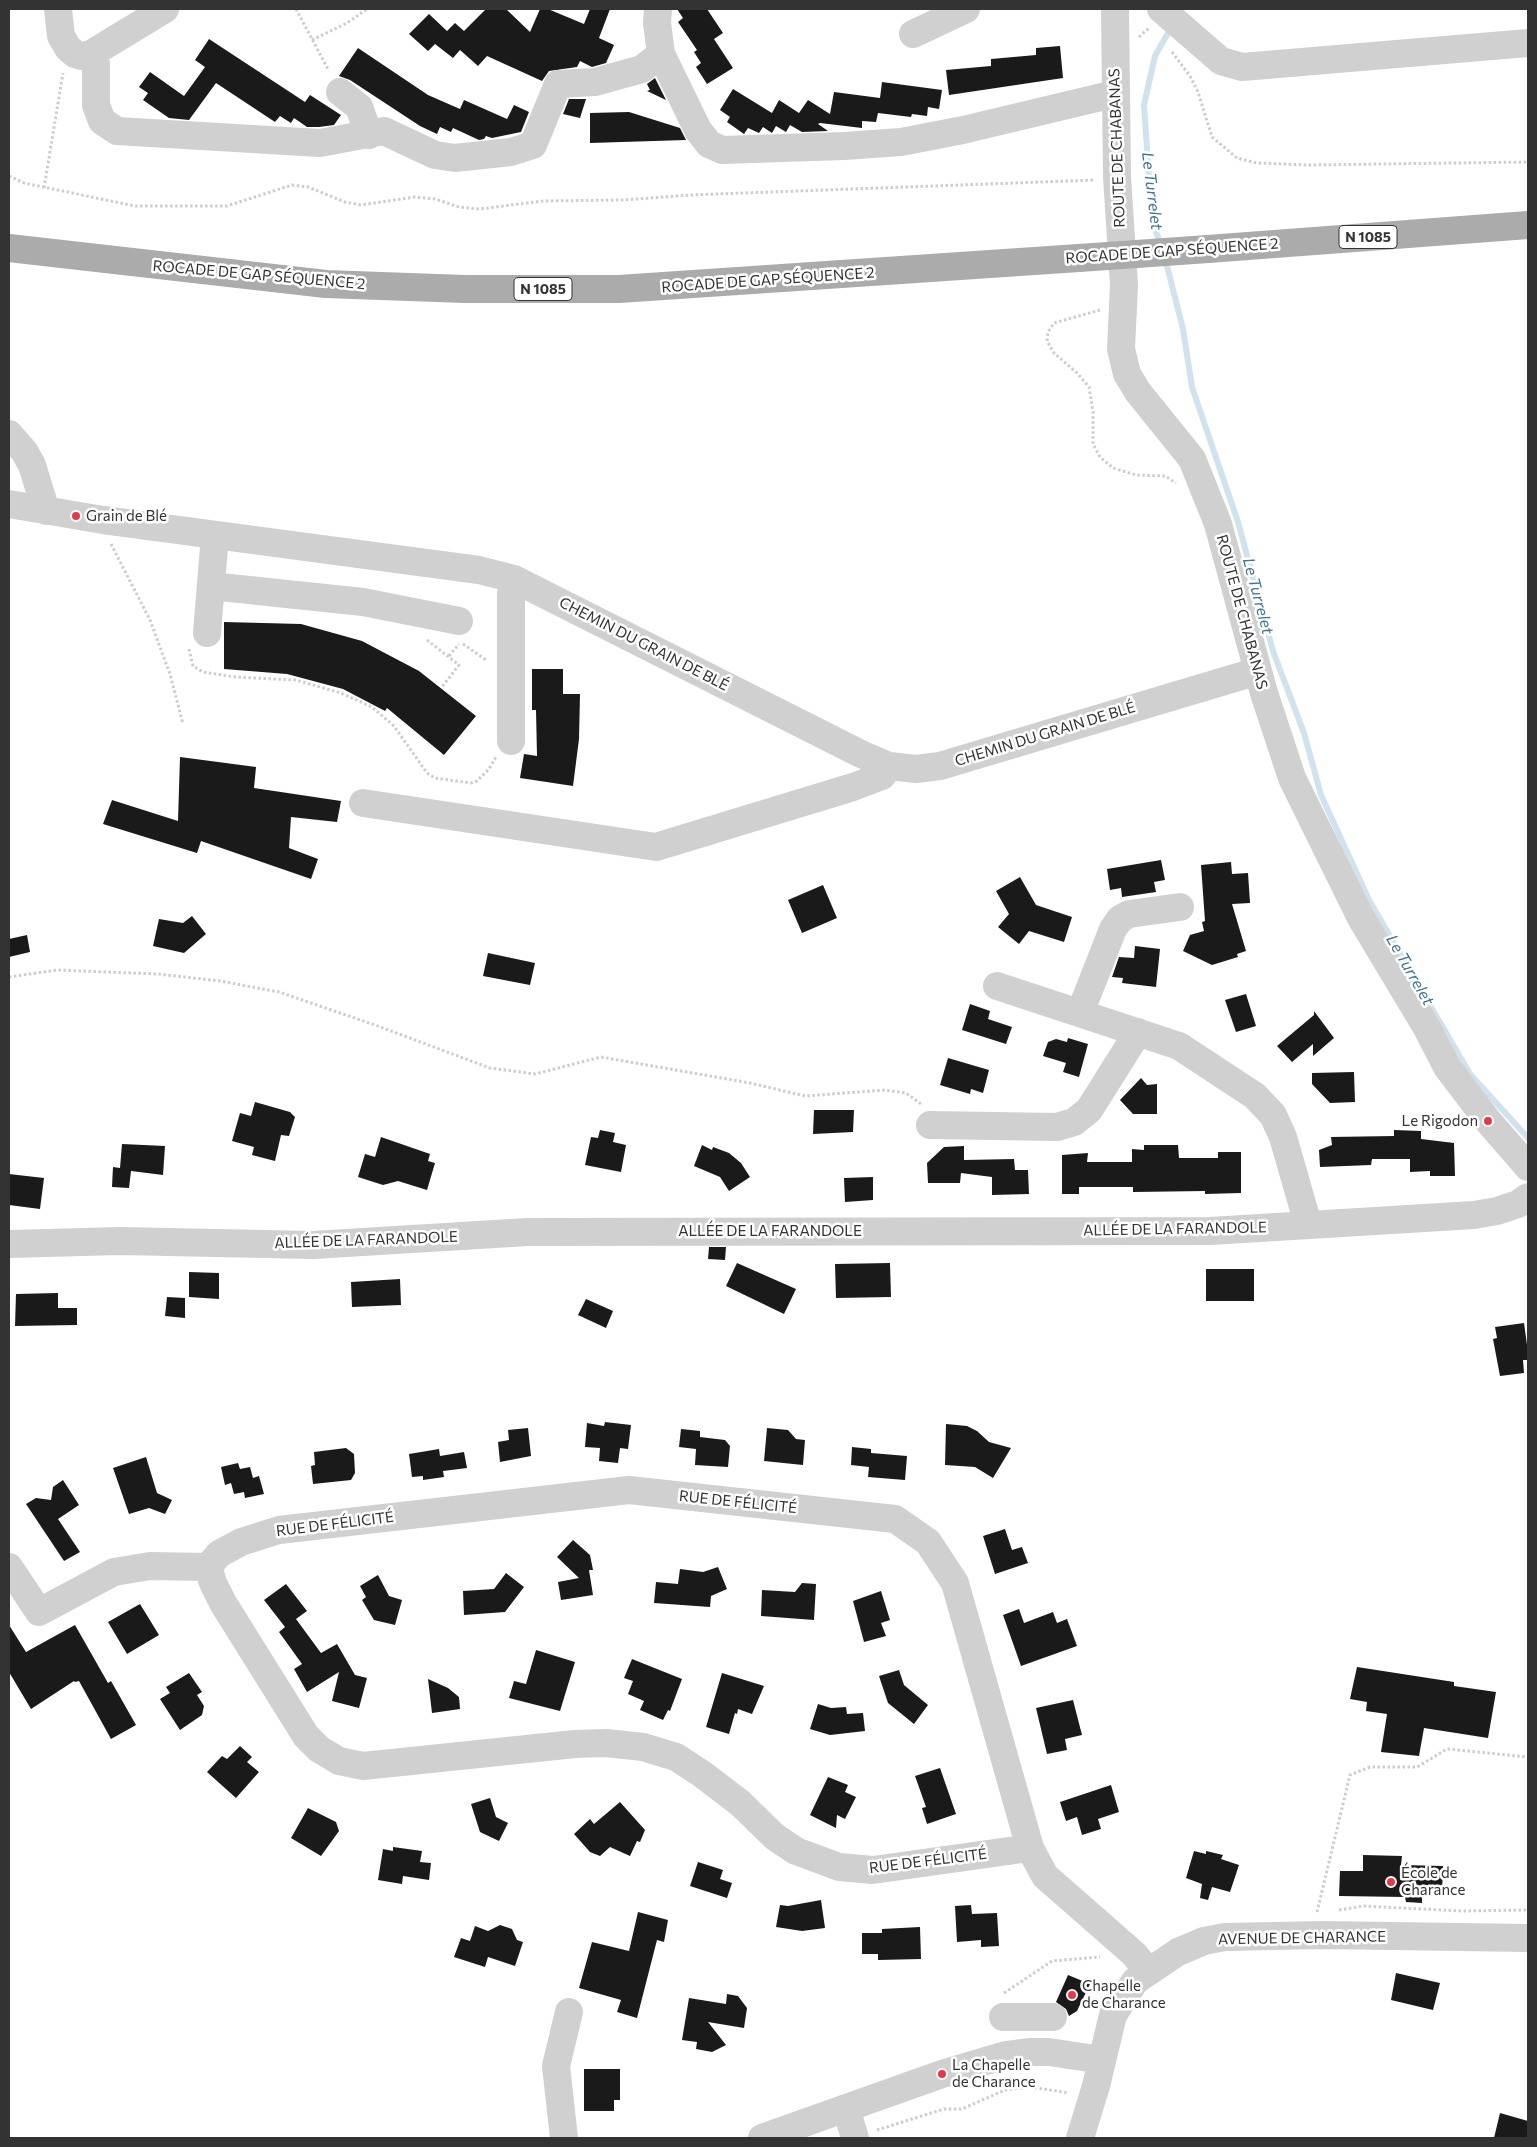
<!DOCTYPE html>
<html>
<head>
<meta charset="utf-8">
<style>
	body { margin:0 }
	#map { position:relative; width:1537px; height:2147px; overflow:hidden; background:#fff; font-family:Commissioner,sans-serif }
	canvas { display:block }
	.frame { position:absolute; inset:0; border:10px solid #333; pointer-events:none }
</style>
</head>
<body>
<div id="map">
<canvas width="1537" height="2147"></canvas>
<div class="frame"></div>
</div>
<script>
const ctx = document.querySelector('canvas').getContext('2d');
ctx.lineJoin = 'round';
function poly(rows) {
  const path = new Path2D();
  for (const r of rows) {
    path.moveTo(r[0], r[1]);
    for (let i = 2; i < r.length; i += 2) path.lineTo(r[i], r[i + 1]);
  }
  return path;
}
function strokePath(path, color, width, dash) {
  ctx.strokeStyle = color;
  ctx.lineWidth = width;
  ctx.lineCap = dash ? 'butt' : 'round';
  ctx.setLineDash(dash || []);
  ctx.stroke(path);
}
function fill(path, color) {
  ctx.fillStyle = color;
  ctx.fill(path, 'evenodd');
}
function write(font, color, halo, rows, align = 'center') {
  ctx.font = font + ' Commissioner,sans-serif';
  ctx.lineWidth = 5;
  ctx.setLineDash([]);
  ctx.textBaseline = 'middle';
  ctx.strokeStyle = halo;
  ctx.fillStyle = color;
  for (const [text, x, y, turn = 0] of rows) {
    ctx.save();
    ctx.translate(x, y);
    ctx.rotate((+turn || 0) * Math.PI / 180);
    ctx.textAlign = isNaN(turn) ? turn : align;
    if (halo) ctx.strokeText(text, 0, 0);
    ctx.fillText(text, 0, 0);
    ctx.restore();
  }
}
strokePath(poly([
	[1161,246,1152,220,1144,105,1155,56,1172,26],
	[1165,258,1183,329,1192,387,1238,522,1273,651,1304,733,1321,795,1369,900,1470,1074,1528,1138]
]), '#cfe2ee', 6);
fill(poly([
	[486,9,506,9,530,32,540,9,548,9,584,24,590,9,610,9,599,38,614,45,606,63,592,67,580,61,577,67,549,71,542,81,487,56,478,66,460,50,453,58,435,44,428,51,409,34,429,14,447,31,455,23,464,31],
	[677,9,707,9,723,33,714,39,733,68,707,84,696,67,701,63,694,52,697,50,678,22,683,18],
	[209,39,305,102,310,95,341,115,334,125,319,127,307,127,294,118,291,123,280,116,275,122,216,83,189,120,169,118,143,100,148,93,139,87,150,72,184,96,205,67,195,60],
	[1060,46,1063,78,949,95,946,70,991,66,991,59,1036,55,1036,48],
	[358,48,428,95,460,109,464,100,507,119,514,105,529,112,521,132,492,138,486,136,484,139,479,140,453,128,451,132,440,127,437,134,420,126,350,80,339,76],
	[655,78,666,100,647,91,650,90,647,84],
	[882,82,942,90,939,109,928,107,927,116,912,114,911,117,878,113,876,122,862,121,862,128,820,123,818,124,828,131,802,132,790,125,786,132,776,126,772,133,763,127,759,133,748,128,744,134,727,122,730,117,720,110,733,89,772,113,779,100,799,113,808,100,830,114,834,92,880,98],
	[569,99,586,99,580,118,563,114],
	[629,112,680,128,686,140,590,143,590,113],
	[224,622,301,624,362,641,419,671,476,716,444,755,387,708,385,711,343,689,287,674,224,669],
	[532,669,563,669,563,694,580,694,579,739,573,786,520,778,524,754,537,756,536,710,532,710],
	[180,757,256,767,254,788,341,801,337,822,291,817,289,848,318,859,311,879,201,841,197,853,103,824,112,800,178,821],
	[1161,860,1165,880,1154,882,1156,892,1122,897,1121,888,1110,890,1107,869],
	[1231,862,1232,874,1248,873,1250,903,1232,904,1246,951,1237,954,1238,957,1212,965,1183,951,1190,935,1204,931,1202,922,1205,921,1201,865],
	[1020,877,1036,905,1072,917,1064,942,1029,931,1019,944,998,927,1009,914,996,891],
	[823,885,837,918,802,933,788,900],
	[192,916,206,934,184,953,153,946,159,919,183,923],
	[27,935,30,952,9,957,9,939],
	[1135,946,1160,949,1156,987,1122,983,1123,978,1112,977,1119,957,1134,958],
	[488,953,535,963,530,985,483,976],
	[1246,994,1256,1026,1236,1032,1225,1000],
	[970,1004,990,1011,988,1019,1012,1027,1006,1044,962,1030],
	[1314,1011,1334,1038,1313,1056,1313,1044,1292,1062,1277,1046,1314,1015],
	[1068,1038,1088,1044,1079,1077,1063,1072,1066,1063,1043,1056,1048,1042,1056,1039,1067,1042],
	[948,1058,989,1070,983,1093,971,1089,970,1094,940,1085],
	[1354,1072,1355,1102,1330,1103,1312,1084,1312,1073],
	[1141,1078,1147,1085,1157,1084,1157,1114,1133,1114,1120,1100],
	[255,1102,290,1112,295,1117,289,1136,281,1135,275,1161,252,1155,254,1147,232,1141,240,1113,251,1116],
	[814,1110,854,1110,853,1132,813,1134],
	[600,1130,615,1133,613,1142,626,1145,621,1172,585,1165,591,1137,598,1138],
	[1394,1130,1421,1131,1421,1139,1454,1143,1455,1176,1430,1176,1430,1171,1410,1172,1410,1159,1372,1159,1371,1165,1320,1167,1319,1150,1332,1145,1331,1137,1394,1136],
	[381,1137,430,1154,428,1161,435,1163,427,1190,398,1181,383,1185,358,1177,365,1154,375,1157],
	[122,1144,165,1146,163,1175,131,1171,129,1188,112,1187,113,1167,120,1168],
	[702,1145,712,1150,713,1147,729,1153,741,1163,750,1177,729,1191,720,1177,694,1166],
	[1144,1145,1178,1145,1179,1158,1218,1158,1218,1152,1241,1152,1241,1193,1205,1194,1205,1191,1133,1192,1133,1187,1079,1187,1079,1194,1062,1194,1062,1155,1088,1153,1087,1162,1132,1162,1132,1149,1144,1150],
	[964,1146,964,1160,1014,1159,1015,1170,1028,1170,1029,1194,992,1195,992,1177,961,1173,960,1183,928,1183,927,1163,944,1147],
	[9,1174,44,1178,40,1209,9,1205],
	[873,1177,873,1200,845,1202,844,1178],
	[709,1247,726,1247,725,1260,708,1259],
	[737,1263,796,1289,784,1314,726,1286],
	[890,1263,891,1297,836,1298,835,1264],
	[1206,1269,1254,1269,1254,1301,1206,1301],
	[189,1272,219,1273,219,1299,189,1297],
	[400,1279,401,1305,352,1307,351,1282],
	[58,1293,58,1308,77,1308,77,1325,15,1326,16,1294],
	[167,1297,185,1298,185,1318,165,1316],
	[586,1299,613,1311,606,1328,578,1315],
	[1524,1323,1528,1352,1528,1360,1523,1360,1524,1373,1500,1376,1493,1339,1497,1338,1495,1327],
	[605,1422,631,1425,628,1449,620,1448,618,1463,599,1461,600,1448,585,1447,587,1423,604,1426],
	[946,1424,967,1426,977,1431,989,1442,1011,1448,993,1478,975,1467,945,1465],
	[528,1428,531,1456,500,1462,498,1442,509,1440,508,1430],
	[767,1428,788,1430,796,1439,805,1440,803,1465,764,1461],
	[681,1429,700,1431,700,1437,725,1440,730,1446,728,1467,695,1465,696,1449,679,1447],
	[852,1447,871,1449,871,1453,907,1456,905,1480,868,1477,869,1467,851,1465],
	[346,1448,354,1454,355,1473,351,1480,313,1484,311,1466,315,1465,314,1452],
	[439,1449,440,1456,464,1452,467,1468,443,1471,444,1477,423,1480,423,1476,412,1477,409,1454],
	[146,1457,157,1493,172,1500,165,1514,149,1508,129,1514,113,1468],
	[238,1463,240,1469,250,1467,253,1478,259,1476,264,1494,245,1498,244,1492,234,1494,231,1483,225,1485,221,1467],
	[63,1480,79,1505,58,1519,80,1552,64,1561,26,1504,36,1498,51,1500,53,1487],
	[1005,1529,1012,1550,1022,1547,1028,1563,995,1574,983,1536],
	[573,1540,590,1555,593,1570,589,1570,593,1595,561,1600,558,1582,579,1578,557,1557],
	[718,1567,727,1589,711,1596,710,1607,654,1603,656,1582,678,1584,680,1569,703,1572],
	[506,1573,524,1587,505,1612,464,1615,463,1591,494,1589],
	[378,1575,389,1596,402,1600,395,1625,374,1620,362,1600,366,1597,360,1586],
	[802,1583,816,1584,814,1620,761,1616,762,1590,795,1592],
	[286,1584,307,1611,296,1619,321,1653,337,1644,355,1675,367,1678,359,1708,332,1701,339,1672,307,1692,294,1669,302,1664,279,1632,285,1627,264,1600],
	[881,1591,890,1620,881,1623,886,1636,864,1642,853,1601],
	[140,1604,159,1635,127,1654,108,1622],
	[1019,1609,1024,1623,1053,1612,1057,1623,1067,1619,1077,1646,1021,1666,1003,1615],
	[9,1625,26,1652,75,1625,108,1683,111,1681,136,1725,111,1739,79,1681,75,1682,74,1681,31,1709,9,1672],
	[536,1650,575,1662,560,1711,509,1698,514,1681,526,1684],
	[632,1659,682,1679,670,1711,668,1710,663,1720,640,1710,644,1701,628,1694,633,1681,624,1678],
	[1357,1667,1454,1682,1454,1686,1496,1692,1488,1738,1424,1728,1419,1756,1381,1752,1387,1714,1366,1711,1367,1702,1350,1699],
	[899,1670,904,1685,928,1705,914,1724,888,1703,879,1676],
	[189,1673,202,1692,197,1695,204,1706,202,1715,180,1730,160,1699,170,1693,166,1687],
	[722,1673,764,1686,752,1714,738,1709,737,1714,735,1713,729,1734,706,1727],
	[428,1679,448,1688,459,1697,460,1709,432,1713],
	[1073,1700,1082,1735,1065,1739,1067,1750,1047,1754,1036,1708],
	[818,1704,831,1708,846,1707,847,1714,863,1713,865,1731,830,1735,810,1729],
	[240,1746,252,1757,247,1762,259,1772,236,1798,207,1772,222,1756,227,1759],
	[940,1768,956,1814,927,1824,922,1808,926,1807,915,1776],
	[828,1777,848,1785,845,1792,856,1797,845,1819,837,1815,836,1828,810,1815],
	[1111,1785,1119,1812,1098,1819,1101,1829,1082,1835,1077,1817,1066,1821,1060,1802],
	[490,1798,496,1817,508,1823,499,1841,480,1832,471,1804],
	[620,1802,645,1830,640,1842,637,1841,630,1856,610,1847,600,1856,590,1852,574,1834,590,1819,594,1824],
	[308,1808,336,1822,339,1831,321,1856,291,1838],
	[393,1847,422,1851,420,1862,431,1863,429,1880,403,1876,402,1884,378,1880,383,1849,393,1851],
	[1194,1851,1206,1854,1206,1851,1223,1855,1221,1859,1239,1865,1230,1892,1212,1887,1208,1900,1200,1898,1202,1884,1186,1878],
	[1363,1855,1402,1856,1401,1865,1443,1866,1442,1893,1422,1893,1422,1903,1406,1902,1405,1897,1339,1896,1340,1871,1363,1871],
	[698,1862,723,1870,720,1879,732,1883,727,1898,690,1886],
	[821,1900,825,1928,802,1931,776,1927,780,1905,788,1906],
	[971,1905,972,1914,997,1913,999,1946,981,1947,981,1940,957,1942,955,1906],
	[638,1912,668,1920,664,1942,657,1940,637,2018,617,2012,621,2000,579,1988,592,1942,629,1951],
	[500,1925,512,1929,517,1940,523,1942,515,1966,488,1957,485,1967,454,1957,461,1938,470,1941,475,1926,488,1931],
	[920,1927,921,1959,878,1960,878,1954,862,1954,862,1933,882,1933,882,1929],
	[1396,1973,1440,1983,1433,2010,1391,2000],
	[1068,1975,1090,1984,1077,2011,1069,2016,1066,2009,1056,2002],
	[727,1994,738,1996,747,2008,744,2028,708,2022,726,2045,712,2052,696,2049,697,2042,682,2040,689,1998,726,2004],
	[584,2069,620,2069,620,2100,614,2100,614,2111,584,2111],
	[1500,2113,1528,2121,1528,2138,1494,2138]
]), '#1a1a1a');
strokePath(poly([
	[296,9,329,71],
	[1139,37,1149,28],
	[312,40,347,23,367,9],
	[1172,52,1190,76,1198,92,1212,137,1237,158,1257,163,1309,165,1528,162],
	[9,176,24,183,135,206,227,206,292,185,308,187,345,202,361,205,415,197,435,199,459,207,480,209,543,201,624,200,690,195,1095,180],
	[44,188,63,73],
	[1100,310,1054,323,1048,332,1047,341,1054,353,1077,373,1089,387,1093,412,1093,444,1100,457,1113,468,1136,475,1165,476,1176,483],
	[111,544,150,620,170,674,183,724],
	[427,640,459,665,441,688],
	[463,644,486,660],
	[189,649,193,666,203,672,235,677,296,680,341,693,372,707,394,726,427,773,435,778,471,783,477,781,489,769,496,757],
	[449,656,459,644],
	[9,977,57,970,158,974,220,981,279,992,375,1025,490,1068,535,1074,601,1057,750,1083,805,1096,885,1090,906,1093,921,1104],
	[1339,1910,1364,1906,1461,1911,1528,1910],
	[1317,1912,1350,1775,1370,1767,1417,1767,1447,1749,1528,1757],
	[1004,1993,1052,1961,1100,1957],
	[877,2130,944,2109,962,2109,1005,2090,1030,2087,1069,2093]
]), '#cdcdcd', 3, [2.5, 2.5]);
strokePath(poly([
	[58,9,61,36,68,48,75,54,82,56,91,54,165,9],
	[658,9,657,23,661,54,698,130,709,144,722,150,844,146,901,142,963,130,1114,94],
	[1115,9,1117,177,1124,285,1121,349,1127,374,1138,392,1192,459,1218,524,1264,693,1292,778,1361,918,1427,1028,1447,1067,1488,1121,1528,1167],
	[1161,9,1221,61,1242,67,1528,43],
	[913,34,966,9],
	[91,54,96,64,96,105,102,121,117,131,320,143,384,131,435,155,455,158,511,152,533,145,558,84,595,82,642,69,661,54],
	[340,92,359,107,369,135],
	[9,434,24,451,32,465,46,511],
	[9,504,103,520,479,570,514,579,861,754,889,766,916,769,940,766,1258,671],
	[211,586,363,602,459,621],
	[207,633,215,535],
	[511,741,511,594,514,579],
	[363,803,656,847,853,787,882,776,889,766],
	[997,986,1179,1046,1255,1096,1273,1115,1283,1137,1308,1224],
	[1080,1013,1113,929,1120,919,1129,914,1180,907],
	[930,1125,1057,1127,1074,1122,1089,1110,1138,1032],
	[9,1244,120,1241,313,1245,528,1232,1210,1231,1474,1215,1497,1211,1518,1204,1528,1197],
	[9,1567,39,1612,114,1572,150,1566,208,1567],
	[1030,1848,873,1870,839,1867,796,1851,775,1837,740,1803,702,1774,676,1757,643,1747,606,1743,575,1744,363,1766,339,1761,319,1749,306,1736,223,1603,213,1583,208,1567,219,1554,241,1542,279,1530,629,1490,895,1519,928,1542,955,1583,1030,1848,1045,1876,1134,1954,1148,1971],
	[1003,2017,1053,2017],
	[846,2108,855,2138],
	[564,2138,556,2066,569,2012],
	[762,2138,942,2074,1006,2055,1028,2052,1049,2052,1102,2060],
	[1080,2138,1096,2086,1113,2015,1135,1981,1178,1952,1204,1941,1225,1937,1323,1935,1528,1938]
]), '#d0d0d0', 28);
strokePath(poly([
	[9,248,326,284,465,289,619,289,1079,258],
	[1208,249,1528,225]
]), '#ababab', 28);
strokePath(poly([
	[1079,258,1208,249]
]), '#ababab', 28);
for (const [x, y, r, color] of [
	[76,516,5,"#e63946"],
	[1488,1121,5,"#e63946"],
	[1391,1882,5,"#e63946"],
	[1072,1995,5,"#e63946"],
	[942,2074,5,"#e63946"]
]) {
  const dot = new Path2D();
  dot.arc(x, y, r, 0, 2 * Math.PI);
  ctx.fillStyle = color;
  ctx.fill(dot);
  strokePath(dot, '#fff', 2);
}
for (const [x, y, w] of [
	[1368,237,58],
	[543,289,58]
]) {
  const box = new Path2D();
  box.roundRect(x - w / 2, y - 11.5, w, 23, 4);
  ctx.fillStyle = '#fff';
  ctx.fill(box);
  strokePath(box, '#333', 1);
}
write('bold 14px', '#333', null, [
	["N 1085",1368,237],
	["N 1085",543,289]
]);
write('15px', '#333', '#fff', [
	["ROUTE DE CHABANAS",1117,148,-92],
	["ROCADE DE GAP SÉQUENCE 2",1172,251,-4],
	["ROCADE DE GAP SÉQUENCE 2",259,275,5],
	["ROCADE DE GAP SÉQUENCE 2",768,280,-4],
	["ROUTE DE CHABANAS",1242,612,75],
	["CHEMIN DU GRAIN DE BLÉ",644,644,27],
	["CHEMIN DU GRAIN DE BLÉ",1045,734,-17],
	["ALLÉE DE LA FARANDOLE",1175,1229,-1],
	["ALLÉE DE LA FARANDOLE",770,1231],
	["ALLÉE DE LA FARANDOLE",366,1240,-2],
	["RUE DE FÉLICITÉ",738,1502,6],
	["RUE DE FÉLICITÉ",335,1524,-7],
	["RUE DE FÉLICITÉ",928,1861,-7],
	["AVENUE DE CHARANCE",1302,1938,-1]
]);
write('15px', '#333', '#fff', [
	["Grain de Blé",86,516],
	["Le Rigodon",1478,1121,"right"],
	["École de",1401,1873],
	["Charance",1401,1890],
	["Chapelle",1082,1986],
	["de Charance",1082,2003],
	["La Chapelle",952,2065],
	["de Charance",952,2082]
], 'left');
write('italic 16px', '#3f7597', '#fff', [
	["Le Turrelet",1152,191,83],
	["Le Turrelet",1258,596,75],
	["Le Turrelet",1410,970,60]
]);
</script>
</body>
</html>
